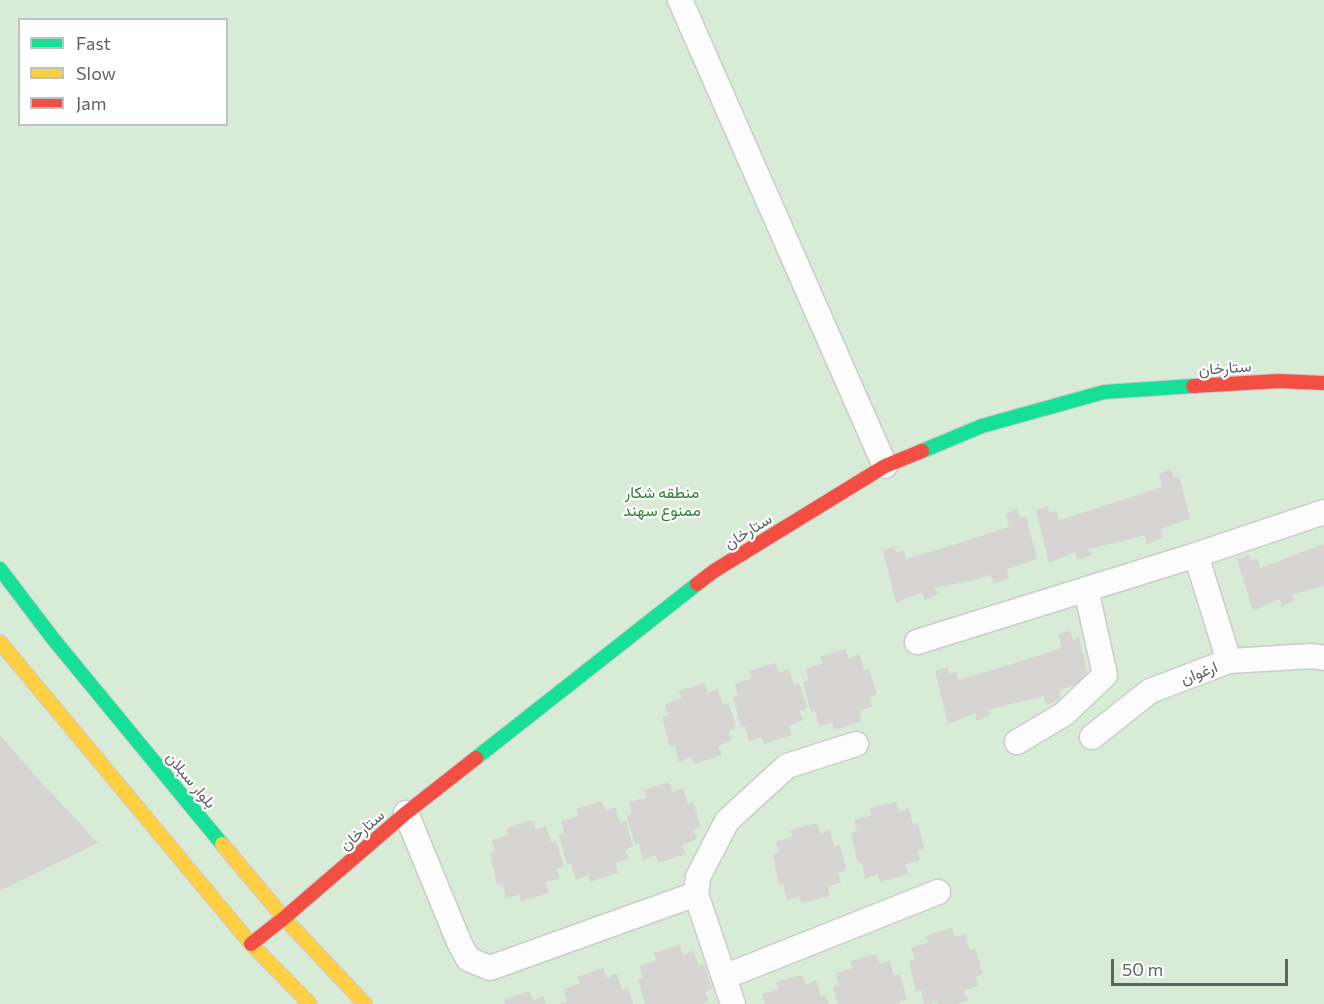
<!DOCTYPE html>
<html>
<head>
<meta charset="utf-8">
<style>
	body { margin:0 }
	#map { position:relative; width:1324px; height:1004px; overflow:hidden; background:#efeeea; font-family:Commissioner,sans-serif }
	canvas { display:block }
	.legend { position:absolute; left:18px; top:18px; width:210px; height:108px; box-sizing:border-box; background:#fff; border:2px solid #bfc1c3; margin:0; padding:8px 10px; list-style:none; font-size:18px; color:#5f6368 }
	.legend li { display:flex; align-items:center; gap:12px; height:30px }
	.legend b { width:30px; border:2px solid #bfc1c3 }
	.scale { position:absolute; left:1111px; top:959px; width:177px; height:27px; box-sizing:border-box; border:3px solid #5f6368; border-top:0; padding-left:8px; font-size:18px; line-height:21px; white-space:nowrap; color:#5f6368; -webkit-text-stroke:4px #fff; paint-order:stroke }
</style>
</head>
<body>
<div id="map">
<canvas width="1324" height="1004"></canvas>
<ul class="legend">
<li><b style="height:8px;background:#16e098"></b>Fast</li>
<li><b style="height:8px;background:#ffcf43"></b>Slow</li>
<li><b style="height:8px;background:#f24e42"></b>Jam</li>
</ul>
<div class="scale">50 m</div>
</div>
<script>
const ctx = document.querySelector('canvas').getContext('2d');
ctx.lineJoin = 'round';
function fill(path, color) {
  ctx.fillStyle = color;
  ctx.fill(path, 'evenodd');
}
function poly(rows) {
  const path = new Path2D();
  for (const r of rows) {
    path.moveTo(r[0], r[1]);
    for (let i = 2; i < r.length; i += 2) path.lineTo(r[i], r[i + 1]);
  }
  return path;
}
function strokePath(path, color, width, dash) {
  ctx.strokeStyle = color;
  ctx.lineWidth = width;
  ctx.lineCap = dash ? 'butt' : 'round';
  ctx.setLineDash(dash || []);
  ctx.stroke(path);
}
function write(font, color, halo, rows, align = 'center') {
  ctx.font = font + ' Commissioner,Vazirmatn,sans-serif';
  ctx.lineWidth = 4.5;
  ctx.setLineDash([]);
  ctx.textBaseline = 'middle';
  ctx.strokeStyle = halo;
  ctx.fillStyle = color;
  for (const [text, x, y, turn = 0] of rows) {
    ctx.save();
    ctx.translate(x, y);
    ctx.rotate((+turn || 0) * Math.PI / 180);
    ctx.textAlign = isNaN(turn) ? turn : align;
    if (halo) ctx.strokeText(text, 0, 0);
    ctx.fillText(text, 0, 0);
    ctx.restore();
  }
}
fill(poly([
	[0,0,1324,0,1324,1004,0,1004],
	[20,20,226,20,226,124,20,124]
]), '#d8ebd6');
fill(poly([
	[1170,468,1174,478,1179,476,1190,519,1160,529,1163,538,1147,544,1145,535,1123,541,1088,549,1092,555,1078,560,1075,552,1049,563,1036,510,1048,506,1049,512,1057,511,1059,520,1110,504,1162,487,1159,474],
	[1017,508,1020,518,1026,516,1037,559,1007,569,1009,578,994,584,991,575,970,581,934,588,939,594,924,600,922,592,896,603,883,550,895,546,896,552,904,551,906,559,956,544,1009,527,1006,514],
	[1324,544,1324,586,1291,595,1295,600,1282,607,1279,599,1253,611,1237,559,1249,555,1250,560,1258,559,1260,568],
	[1070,630,1073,640,1079,637,1089,681,1059,690,1062,699,1046,705,1044,696,987,710,991,715,977,721,975,713,948,724,935,671,948,667,949,673,957,672,958,680,1009,665,1062,648,1058,635],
	[845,649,849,659,859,654,864,670,869,669,877,694,869,697,873,706,859,711,862,721,834,730,832,722,819,727,815,711,811,712,803,682,809,680,805,669,823,663,819,657],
	[775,663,779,673,789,669,794,685,799,684,807,708,799,711,803,720,788,726,792,735,764,744,762,737,749,742,745,726,741,727,733,697,738,695,735,684,752,678,749,671],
	[705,683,708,693,718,689,723,705,729,703,736,728,729,731,732,740,718,746,722,755,694,764,692,757,679,762,675,746,670,747,662,717,668,715,665,704,682,698,678,691],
	[0,735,41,782,98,843,0,891],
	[669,782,673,792,683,788,688,804,693,802,701,827,693,830,697,839,682,845,686,854,658,863,656,855,643,860,639,844,635,845,627,816,632,814,629,802,647,797,643,790],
	[602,801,606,811,615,807,620,823,626,821,633,846,625,850,629,858,615,864,618,873,590,882,588,875,576,880,571,863,567,865,559,835,565,833,561,821,579,816,576,809],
	[896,802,899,812,909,808,913,825,918,823,924,848,917,851,920,860,905,865,909,874,880,882,878,874,865,879,862,862,858,863,851,833,857,831,854,820,872,815,869,808],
	[532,820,536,830,546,826,551,842,556,841,564,866,556,869,560,878,545,883,549,893,521,901,519,894,506,899,502,883,497,884,490,854,495,852,492,840,509,835,506,828],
	[817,823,820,834,830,830,834,846,840,845,846,870,838,873,841,882,827,887,830,896,801,903,799,896,787,901,783,884,779,885,773,854,779,853,776,841,793,837,790,830],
	[952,928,955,938,965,934,970,950,975,948,983,973,975,977,979,985,964,991,968,1000,956,1004,938,1004,937,1001,931,1004,924,1004,921,990,916,991,909,961,915,959,911,948,929,942,925,936],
	[679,945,683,955,693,950,699,966,704,964,712,989,705,992,709,1001,702,1004,645,1004,638,980,643,977,639,966,657,960,653,953],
	[876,954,880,964,889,960,894,976,900,974,907,999,899,1002,900,1004,838,1004,833,987,839,985,836,973,853,968,850,961],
	[603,968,607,978,617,973,622,990,628,987,633,1004,559,1004,567,1001,564,989,581,983,577,977],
	[802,975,806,985,816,980,821,996,826,995,829,1004,765,1004,762,994,779,989,776,982],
	[529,991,534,1001,543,996,546,1004,506,1004,503,1000]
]), '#d6d5d3');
const street = poly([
	[680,0,885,466],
	[917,642,1196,555],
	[1229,661,1196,555,1324,512],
	[1092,737,1150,691,1229,661,1312,656,1324,658],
	[1017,742,1064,714,1105,675,1086,589],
	[406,813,459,942,468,959,490,968,696,894],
	[724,977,938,892],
	[733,1004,696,894,698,877,727,821,787,766,856,744]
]);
const fast = poly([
	[922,451,982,426,1104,392,1193,386],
	[0,569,54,640,222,844],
	[476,758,697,584]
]);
const slow = poly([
	[0,642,251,944,310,1004],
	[222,844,284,918,365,1004]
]);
const jam = poly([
	[1193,386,1279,381,1324,383],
	[697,584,714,571,885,466,922,451],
	[251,944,284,918,406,813,476,758]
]);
strokePath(street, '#cbcccc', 27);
strokePath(fast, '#cacacb', 16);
strokePath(slow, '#cacacb', 16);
strokePath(jam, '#cacacb', 16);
strokePath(street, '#fdfcfc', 24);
strokePath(fast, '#16e098', 14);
strokePath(slow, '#ffcf43', 14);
strokePath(jam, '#f24e42', 14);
write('16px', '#5f6368', '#fff', [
	["ستارخان",1225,368,-4],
	["ستارخان",748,531,-32],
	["ارغوان",1199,673,-21],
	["بلوار سبلان",191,780,50],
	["ستارخان",362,830,-41]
]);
write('16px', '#348238', '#fff', [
	["منطقه شکار",662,493],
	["ممنوع سهند",662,511]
]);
</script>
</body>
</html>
